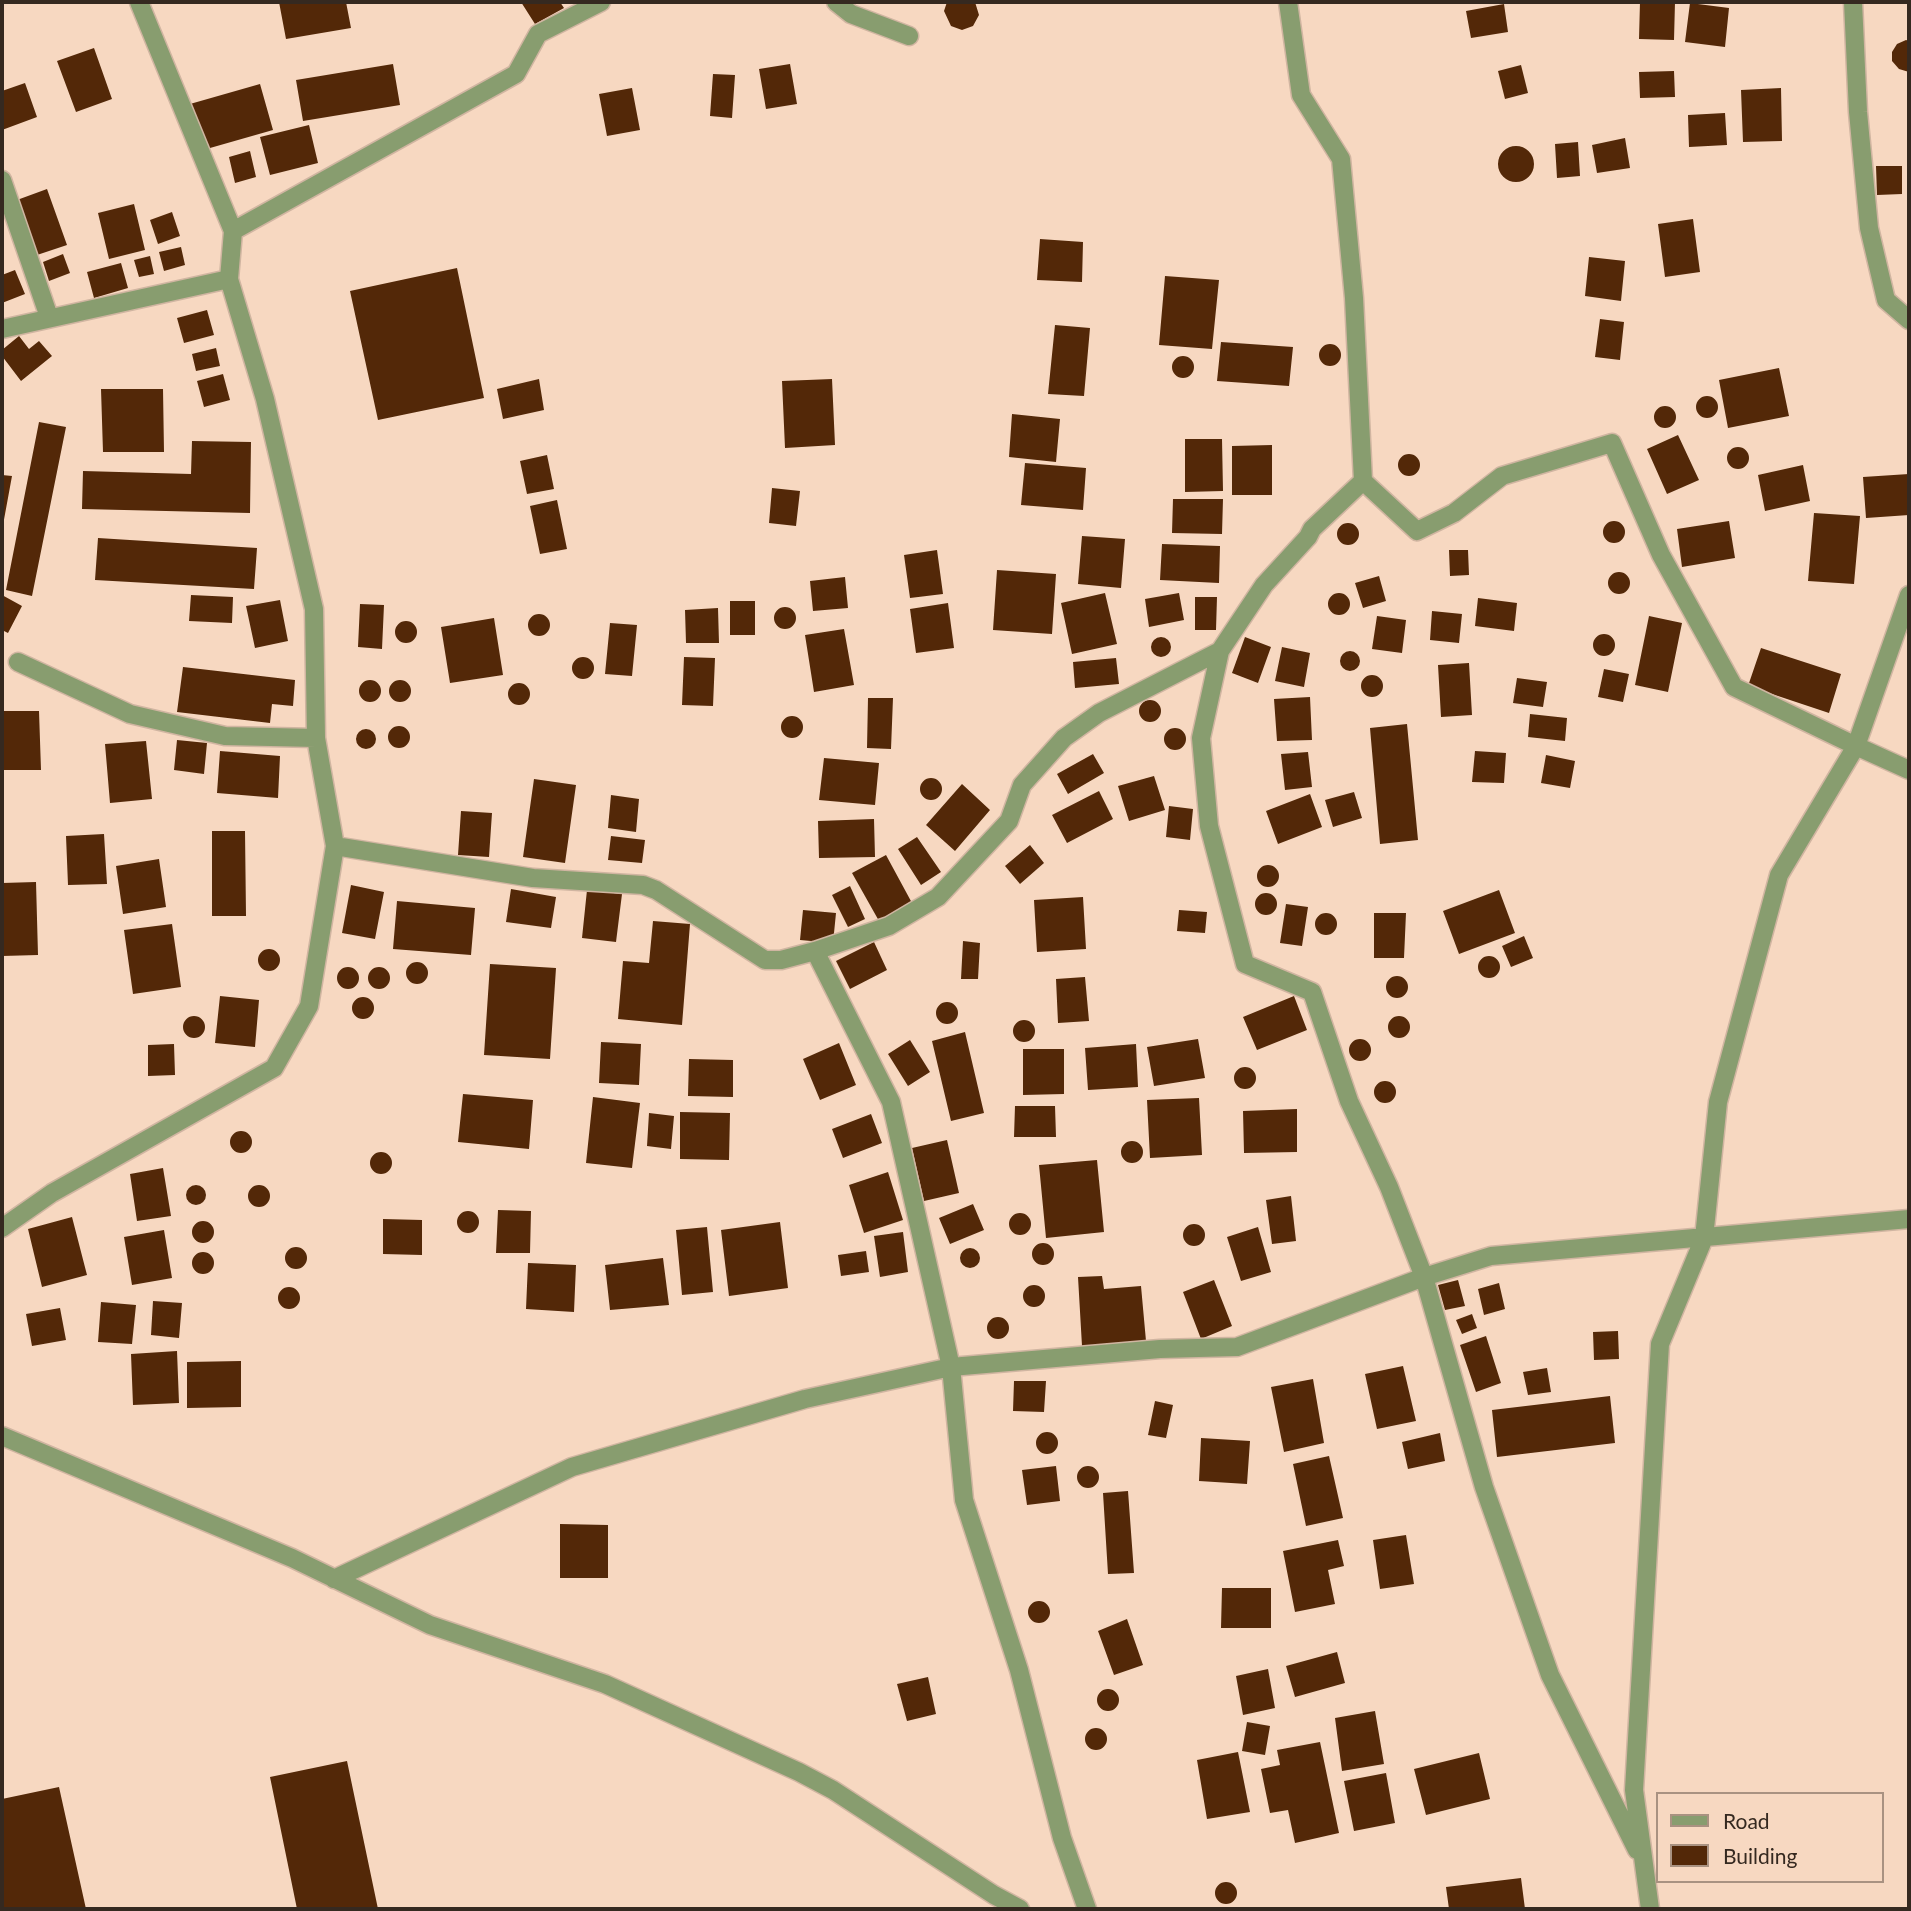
<!DOCTYPE html>
<html>
<head>
<meta charset="utf-8">
<style>
	body { margin:0 }
	#map { position:relative; width:1911px; height:1911px; overflow:hidden; background:#f7d8c1; font-family:Lato,sans-serif }
	canvas { display:block }
	.frame { position:absolute; inset:0; border:4px solid #352920; pointer-events:none }
	.legend { position:absolute; left:1656px; top:1792px; width:228px; height:91px; box-sizing:border-box; background:#f7d8c1; border:2px solid #a99281; margin:0; padding:9px 12px; list-style:none; font-size:21px; color:#352920 }
	.legend li { display:flex; align-items:center; gap:14px; height:35px }
	.legend b { width:35px; border:2px solid #a99281 }
</style>
</head>
<body>
<div id="map">
<canvas width="1911" height="1911"></canvas>
<div class="frame"></div>
<ul class="legend">
<li><b style="height:9px;background:#889d6f"></b>Road</li>
<li><b style="height:19px;background:#532808"></b>Building</li>
</ul>
</div>
<script>
const ctx = document.querySelector('canvas').getContext('2d');
ctx.lineJoin = 'round';
function fill(path, color) {
  ctx.fillStyle = color;
  ctx.fill(path, 'evenodd');
}
function poly(rows) {
  const path = new Path2D();
  for (const r of rows) {
    if (r.length === 3) {
      path.moveTo(r[0] + r[2], r[1]);
      path.arc(r[0], r[1], r[2], 0, 2 * Math.PI);
      continue;
    }
    path.moveTo(r[0], r[1]);
    for (let i = 2; i < r.length; i += 2) path.lineTo(r[i], r[i + 1]);
  }
  return path;
}
function strokePath(path, color, width, dash) {
  ctx.strokeStyle = color;
  ctx.lineWidth = width;
  ctx.lineCap = dash ? 'butt' : 'round';
  ctx.setLineDash(dash || []);
  ctx.stroke(path);
}
fill(poly([
	[279,2,346,2,351,28,286,39],
	[521,2,560,2,564,8,535,24],
	[947,2,975,2,979,15,973,26,962,30,951,26,944,11],
	[1640,2,1675,2,1674,40,1639,39],
	[1690,3,1729,8,1725,47,1685,42],
	[1504,4,1508,32,1471,38,1466,11],
	[1906,40,1909,41,1909,72,1899,69,1892,61,1892,52,1897,44],
	[94,48,112,99,76,112,57,61],
	[393,64,400,105,303,121,296,80],
	[790,64,797,104,766,109,759,69],
	[1521,65,1528,93,1505,99,1498,71],
	[1674,71,1675,97,1640,98,1639,72],
	[713,74,735,75,732,118,710,116],
	[25,83,37,117,2,130,2,91],
	[260,84,273,130,203,150,190,104],
	[632,88,640,130,607,136,599,94],
	[1781,88,1782,141,1743,142,1741,90],
	[1725,113,1727,145,1689,147,1688,115],
	[309,125,318,163,270,175,260,137],
	[1625,138,1630,168,1597,173,1592,145],
	[1578,142,1580,176,1557,178,1555,144],
	[1516,164,18],
	[250,151,256,177,235,183,229,157],
	[1876,166,1902,166,1902,194,1877,195],
	[47,189,67,245,37,255,17,200],
	[134,204,145,250,109,259,98,213],
	[172,212,180,236,158,244,150,220],
	[1693,219,1700,272,1665,277,1658,224],
	[1040,239,1083,242,1082,282,1037,280],
	[181,247,185,265,164,271,159,252],
	[63,254,70,273,49,281,43,262],
	[150,256,154,274,139,277,134,260],
	[1589,257,1625,261,1621,301,1585,296],
	[121,263,128,288,94,298,87,272],
	[457,268,484,398,378,420,350,291],
	[15,270,25,294,2,303,2,275],
	[1165,276,1219,280,1212,349,1159,345],
	[207,310,214,335,184,343,177,318],
	[1600,319,1624,322,1620,360,1595,357],
	[1055,325,1090,328,1084,396,1048,394],
	[19,336,29,349,39,341,52,356,21,381,2,356,2,350],
	[1221,342,1293,347,1289,386,1217,381],
	[1330,355,11],
	[216,348,220,366,196,371,192,354],
	[1183,367,11],
	[1779,368,1789,416,1728,428,1719,380],
	[223,374,230,400,204,407,197,381],
	[539,379,544,410,503,419,497,389],
	[832,379,835,445,785,448,782,381],
	[101,389,163,389,164,452,103,452],
	[1707,407,11],
	[1665,417,11],
	[1012,414,1060,419,1056,462,1009,457],
	[39,422,66,427,32,596,6,590],
	[1678,435,1699,480,1667,494,1647,449],
	[1185,439,1222,439,1223,491,1185,492],
	[192,441,251,442,250,513,82,509,83,471,191,474],
	[1272,445,1272,495,1232,495,1232,446],
	[1738,458,11],
	[1409,465,11],
	[547,455,554,489,527,494,520,461],
	[1025,463,1086,468,1083,510,1021,505],
	[1803,465,1810,501,1765,511,1758,475],
	[1909,474,1909,515,1866,518,1863,477],
	[2,475,12,476,3,525,2,525],
	[772,488,800,491,796,526,769,523],
	[1173,499,1223,499,1222,534,1172,533],
	[557,500,567,549,540,554,530,506],
	[1814,513,1860,516,1854,584,1808,581],
	[1729,521,1735,558,1682,567,1677,529],
	[1614,532,11],
	[1348,534,11],
	[1082,536,1125,539,1121,588,1078,584],
	[98,538,257,548,254,589,95,580],
	[1162,544,1220,546,1219,583,1160,580],
	[937,550,943,594,910,598,904,555],
	[1449,550,1468,550,1469,575,1450,576],
	[997,570,1056,574,1052,634,993,630],
	[1619,583,11],
	[1379,576,1386,601,1363,608,1355,583],
	[845,577,848,608,813,611,810,581],
	[1105,593,1117,644,1072,654,1061,603],
	[1179,593,1184,620,1149,627,1145,599],
	[1339,604,11],
	[2,595,22,606,8,633,2,630],
	[191,595,233,597,232,623,189,621],
	[1195,597,1217,597,1216,630,1195,630],
	[1478,598,1517,603,1514,631,1475,626],
	[280,600,288,641,255,648,246,606],
	[730,601,755,601,755,635,730,635],
	[948,603,954,648,916,653,910,609],
	[360,604,384,605,382,649,358,647],
	[785,618,11],
	[718,608,719,643,686,643,685,610],
	[1432,611,1462,614,1459,643,1430,640],
	[539,625,11],
	[1377,616,1406,620,1402,653,1372,649],
	[1649,616,1682,623,1668,692,1635,685],
	[494,618,503,675,450,683,441,627],
	[406,632,11],
	[610,623,637,625,632,676,605,674],
	[844,629,854,685,814,692,805,635],
	[1604,645,11],
	[1161,647,10],
	[1245,637,1271,647,1258,683,1232,673],
	[1282,647,1310,653,1304,687,1275,681],
	[1761,648,1841,674,1829,713,1748,686],
	[1350,661,10],
	[684,657,715,658,713,706,682,705],
	[583,668,11],
	[1116,658,1119,684,1075,688,1073,662],
	[1469,663,1472,715,1441,717,1438,665],
	[183,667,295,680,293,706,272,704,270,723,177,712],
	[1604,669,1629,674,1623,702,1598,697],
	[1372,686,11],
	[1517,678,1547,682,1543,707,1513,703],
	[400,691,11],
	[370,691,11],
	[519,694,11],
	[1310,697,1312,740,1277,741,1274,699],
	[868,698,893,698,891,749,867,748],
	[1150,711,11],
	[2,711,39,711,41,770,2,770],
	[1530,714,1567,718,1565,741,1528,737],
	[792,727,11],
	[1407,724,1418,840,1380,844,1370,728],
	[399,737,11],
	[1175,739,11],
	[366,739,10],
	[177,740,207,743,204,774,174,770],
	[146,741,152,799,110,803,105,744],
	[220,751,280,756,278,798,217,793],
	[1475,751,1506,753,1504,783,1472,782],
	[1308,752,1312,787,1285,790,1281,754],
	[1093,754,1104,773,1068,794,1057,774],
	[1546,755,1575,761,1570,788,1541,783],
	[824,758,879,763,875,805,819,800],
	[1154,776,1165,810,1129,821,1118,786],
	[931,789,11],
	[534,779,576,785,565,863,523,857],
	[962,784,990,810,955,851,926,825],
	[1099,791,1113,819,1067,843,1052,815],
	[1354,792,1362,818,1333,827,1325,800],
	[1310,794,1322,827,1278,844,1266,811],
	[611,795,639,799,636,832,608,828],
	[1169,806,1193,809,1190,840,1166,837],
	[461,811,492,813,489,857,458,855],
	[874,819,875,857,819,858,818,821],
	[212,831,245,831,246,916,212,916],
	[104,834,107,884,68,885,66,836],
	[611,836,645,840,642,863,608,860],
	[917,837,941,872,921,885,898,849],
	[1030,845,1044,863,1020,884,1005,866],
	[886,855,912,903,879,921,852,873],
	[159,859,166,907,123,914,116,866],
	[1268,876,11],
	[36,882,38,955,2,956,2,883],
	[351,885,384,892,375,939,342,933],
	[850,886,865,919,848,927,832,895],
	[511,889,556,897,551,928,506,922],
	[587,890,622,894,616,942,582,938],
	[1499,890,1515,933,1459,954,1443,911],
	[1266,904,11],
	[1083,897,1086,949,1037,952,1034,900],
	[397,901,475,908,471,955,393,949],
	[1286,904,1308,907,1302,946,1280,943],
	[803,910,836,913,833,943,800,940],
	[1179,910,1207,912,1205,933,1177,931],
	[1374,913,1406,913,1404,958,1374,958],
	[1326,924,11],
	[653,921,690,924,682,1025,618,1019,623,961,649,963],
	[172,924,181,987,133,994,124,930],
	[1524,936,1533,958,1511,967,1502,946],
	[963,941,980,943,978,979,961,979],
	[874,942,887,970,850,989,836,961],
	[269,960,11],
	[1489,967,11],
	[417,973,11],
	[490,964,556,968,550,1059,484,1055],
	[379,978,11],
	[348,978,11],
	[1397,987,11],
	[1085,977,1089,1021,1058,1023,1056,979],
	[220,996,259,1000,255,1047,215,1043],
	[1294,996,1307,1030,1257,1050,1243,1017],
	[363,1008,11],
	[947,1013,11],
	[194,1027,11],
	[1399,1027,11],
	[1024,1031,11],
	[965,1032,984,1113,951,1121,932,1041],
	[1198,1039,1205,1078,1154,1086,1147,1047],
	[1360,1050,11],
	[910,1040,930,1072,908,1086,888,1054],
	[601,1042,641,1044,639,1085,599,1083],
	[839,1043,856,1085,820,1100,803,1059],
	[174,1044,175,1075,148,1076,148,1045],
	[1136,1044,1138,1087,1088,1090,1085,1048],
	[1023,1049,1064,1049,1064,1094,1023,1095],
	[689,1059,733,1060,733,1097,688,1096],
	[1245,1078,11],
	[1385,1092,11],
	[463,1094,533,1100,529,1149,458,1142],
	[593,1097,640,1103,632,1168,586,1163],
	[1199,1098,1202,1155,1150,1158,1147,1100],
	[1015,1106,1055,1106,1056,1137,1014,1137],
	[1297,1109,1297,1152,1244,1153,1243,1111],
	[680,1112,730,1113,729,1160,680,1159],
	[649,1113,674,1116,671,1149,647,1146],
	[871,1114,882,1143,843,1158,832,1129],
	[241,1142,11],
	[947,1140,959,1193,924,1201,912,1148],
	[1132,1152,11],
	[381,1163,11],
	[1097,1160,1104,1232,1046,1238,1039,1165],
	[163,1168,171,1216,137,1221,130,1174],
	[888,1172,903,1220,864,1233,849,1185],
	[196,1195,10],
	[259,1196,11],
	[1291,1196,1296,1241,1272,1244,1266,1200],
	[973,1204,984,1230,950,1244,939,1218],
	[498,1210,531,1211,530,1253,496,1253],
	[468,1222,11],
	[1020,1224,11],
	[72,1217,87,1275,42,1287,28,1229],
	[383,1219,422,1220,422,1255,383,1254],
	[203,1232,11],
	[780,1222,788,1288,729,1296,721,1230],
	[1194,1235,11],
	[707,1227,713,1292,682,1295,676,1230],
	[1258,1227,1271,1272,1241,1281,1227,1237],
	[164,1230,172,1278,132,1285,124,1237],
	[903,1232,908,1272,880,1277,874,1236],
	[1043,1254,11],
	[296,1258,11],
	[970,1258,10],
	[866,1251,869,1272,841,1276,838,1255],
	[203,1263,11],
	[663,1258,669,1305,610,1310,605,1265],
	[528,1263,576,1265,574,1312,526,1309],
	[1102,1276,1104,1289,1141,1286,1146,1341,1082,1346,1078,1277],
	[1214,1280,1232,1326,1201,1339,1183,1292],
	[1458,1280,1465,1306,1445,1310,1438,1285],
	[1499,1283,1505,1309,1484,1315,1478,1289],
	[1034,1296,11],
	[289,1298,11],
	[153,1301,182,1303,179,1338,151,1335],
	[101,1302,136,1305,132,1344,98,1342],
	[60,1308,66,1340,32,1346,26,1314],
	[1472,1314,1477,1328,1462,1334,1456,1320],
	[998,1328,11],
	[1618,1331,1619,1359,1594,1360,1593,1332],
	[1486,1336,1501,1383,1476,1392,1460,1345],
	[177,1351,179,1403,133,1405,131,1354],
	[241,1361,241,1407,187,1408,187,1362],
	[1403,1366,1416,1421,1377,1429,1365,1374],
	[1547,1368,1551,1392,1528,1395,1523,1372],
	[1313,1379,1324,1443,1284,1452,1271,1387],
	[1014,1381,1046,1381,1044,1412,1013,1411],
	[1610,1396,1615,1443,1497,1457,1492,1410],
	[1155,1401,1173,1405,1166,1438,1148,1435],
	[1047,1443,11],
	[1440,1433,1445,1461,1408,1469,1402,1442],
	[1201,1438,1250,1441,1247,1484,1199,1481],
	[1329,1456,1343,1518,1306,1526,1293,1464],
	[1056,1466,1060,1501,1027,1505,1022,1470],
	[1088,1477,11],
	[1128,1491,1134,1573,1108,1574,1103,1493],
	[560,1524,608,1525,608,1578,560,1578],
	[1406,1535,1414,1584,1380,1589,1373,1540],
	[1338,1540,1344,1566,1328,1570,1335,1604,1295,1612,1283,1551],
	[1222,1588,1271,1588,1271,1628,1221,1628],
	[1039,1612,11],
	[1127,1619,1143,1665,1114,1675,1098,1631],
	[1337,1652,1345,1683,1295,1697,1286,1666],
	[1268,1669,1275,1708,1243,1715,1236,1676],
	[928,1677,936,1714,907,1721,897,1684],
	[1108,1700,11],
	[1375,1711,1384,1764,1342,1771,1335,1718],
	[1247,1722,1270,1726,1265,1755,1242,1751],
	[1096,1739,11],
	[1320,1742,1339,1833,1295,1843,1288,1810,1270,1813,1261,1769,1280,1765,1277,1750],
	[1238,1752,1250,1812,1207,1819,1197,1760],
	[1479,1753,1490,1799,1426,1815,1414,1769],
	[347,1761,378,1909,297,1909,270,1777],
	[1386,1773,1395,1823,1354,1831,1344,1781],
	[59,1787,86,1909,2,1909,2,1799],
	[1521,1878,1525,1909,1449,1909,1446,1887],
	[1226,1893,11]
]), '#532808');
const minor = poly([
	[836,2,851,14,909,36],
	[1288,2,1301,95,1341,159,1354,298,1363,481],
	[1853,2,1858,112,1869,228,1886,300,1909,320],
	[2,180,49,317],
	[233,231,516,74,538,34,601,2],
	[2,329,229,279],
	[1909,595,1856,746,1909,770],
	[1220,651,1201,738,1209,826,1245,964,1312,992,1349,1101,1389,1187,1424,1277,1484,1487,1550,1675,1637,1850],
	[18,662,130,714,225,736,316,738],
	[335,846,533,878,643,885,656,890,765,960,781,960,815,951,889,926,938,897,1009,821,1022,785,1064,738,1099,713,1220,651,1264,585,1308,537,1312,529,1363,481,1417,531,1454,513,1502,476,1612,443,1661,555,1734,687,1856,746,1779,875,1718,1102,1704,1238,1660,1344,1634,1790,1650,1909],
	[815,951,891,1102,951,1367,964,1500,1019,1670,1062,1838,1087,1909],
	[2,1228,52,1193,274,1068,309,1006,335,846,316,738,314,609,265,399,229,279,233,231,139,2],
	[2,1436,292,1558,430,1625,605,1684,799,1772,833,1790,994,1895,1020,1909],
	[334,1579,572,1467,805,1399,951,1367,1160,1349,1237,1347,1424,1277,1491,1256,1909,1219]
]);
strokePath(minor, '#d0b5a1', 21);
strokePath(minor, '#889d6f', 18);
</script>
</body>
</html>
